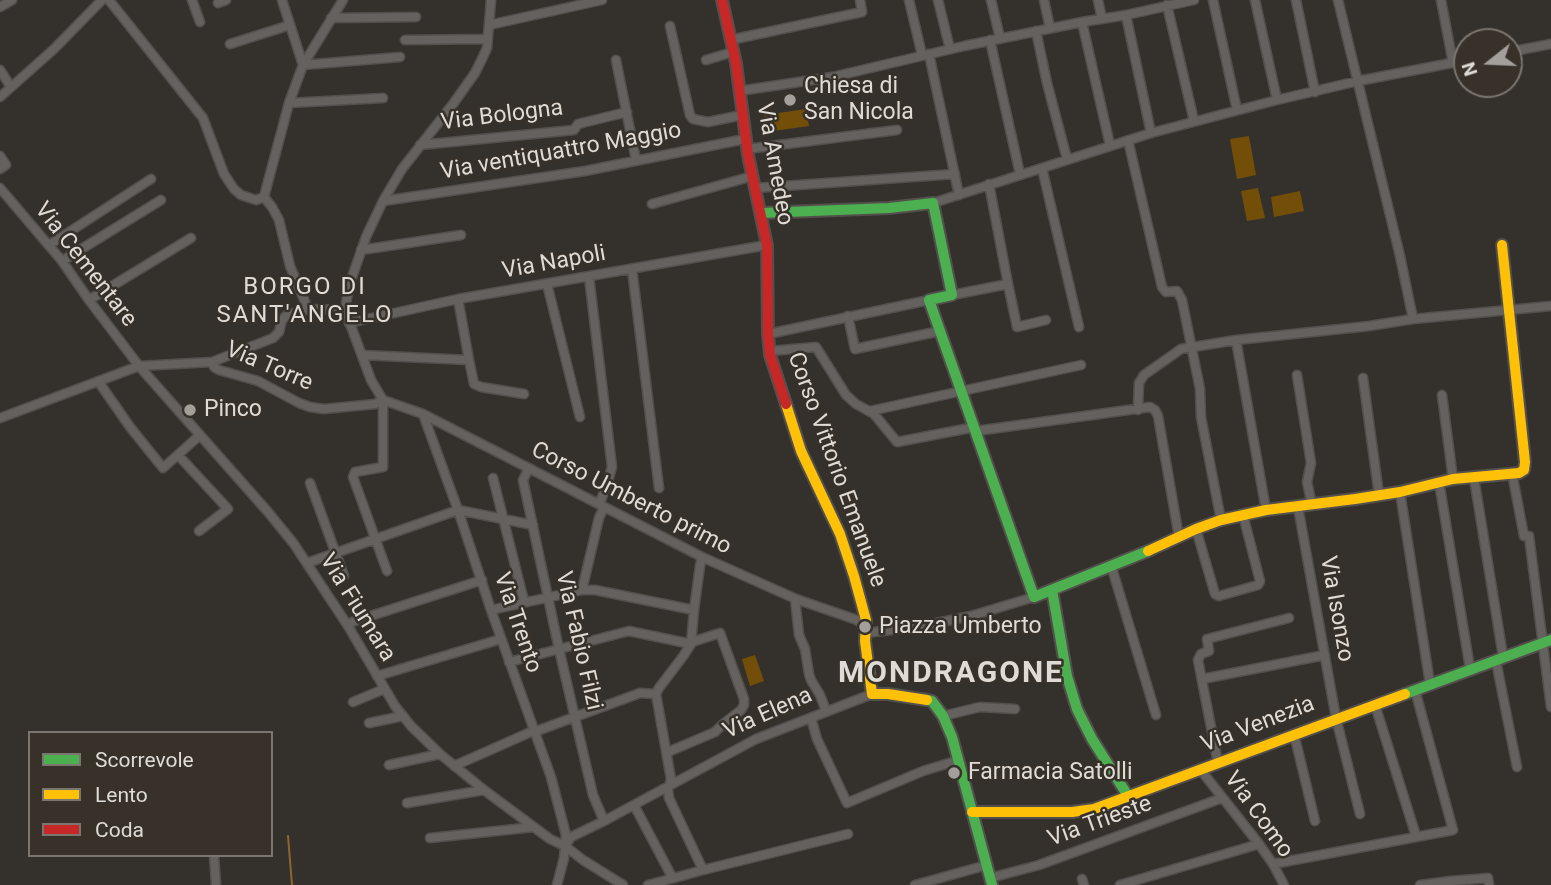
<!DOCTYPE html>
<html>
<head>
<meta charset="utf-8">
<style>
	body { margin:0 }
	#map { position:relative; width:1551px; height:885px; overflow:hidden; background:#34312d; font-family:Roboto,sans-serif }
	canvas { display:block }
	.legend { position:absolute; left:28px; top:731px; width:245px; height:126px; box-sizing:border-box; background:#37312a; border:2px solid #7a756f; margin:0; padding:9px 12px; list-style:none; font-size:21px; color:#dfdcd7 }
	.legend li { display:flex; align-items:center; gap:14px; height:35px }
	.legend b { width:35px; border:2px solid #7a756f }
	.north { position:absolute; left:1453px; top:28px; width:70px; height:70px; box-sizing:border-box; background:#37312a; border:2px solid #7a756f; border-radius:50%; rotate:252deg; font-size:19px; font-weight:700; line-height:28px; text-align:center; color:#dfdcd7 }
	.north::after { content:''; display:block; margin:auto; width:24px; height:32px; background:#a3a09c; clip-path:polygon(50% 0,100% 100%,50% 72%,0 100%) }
</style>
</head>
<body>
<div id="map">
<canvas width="1551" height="885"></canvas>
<ul class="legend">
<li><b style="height:9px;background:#4caf50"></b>Scorrevole</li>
<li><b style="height:9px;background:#ffc107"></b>Lento</li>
<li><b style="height:9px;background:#c62828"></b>Coda</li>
</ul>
<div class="north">N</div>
</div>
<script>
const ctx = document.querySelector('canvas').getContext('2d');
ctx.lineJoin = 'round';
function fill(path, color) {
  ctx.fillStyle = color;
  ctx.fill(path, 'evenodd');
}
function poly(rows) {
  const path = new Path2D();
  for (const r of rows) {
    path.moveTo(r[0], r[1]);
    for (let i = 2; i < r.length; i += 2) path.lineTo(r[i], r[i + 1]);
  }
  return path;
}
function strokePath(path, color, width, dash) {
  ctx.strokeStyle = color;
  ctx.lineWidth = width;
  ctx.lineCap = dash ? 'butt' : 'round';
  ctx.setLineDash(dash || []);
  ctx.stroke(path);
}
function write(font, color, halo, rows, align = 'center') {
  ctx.font = font + ' Roboto,sans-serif';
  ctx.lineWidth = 5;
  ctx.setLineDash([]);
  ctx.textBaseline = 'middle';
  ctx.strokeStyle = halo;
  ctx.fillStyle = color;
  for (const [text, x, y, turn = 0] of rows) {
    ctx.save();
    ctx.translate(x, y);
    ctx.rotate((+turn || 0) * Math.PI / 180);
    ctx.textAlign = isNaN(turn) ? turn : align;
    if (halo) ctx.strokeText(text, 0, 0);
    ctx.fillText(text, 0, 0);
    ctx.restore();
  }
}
fill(poly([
	[806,109,809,126,766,132,764,115],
	[1249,136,1256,175,1237,179,1230,139],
	[1258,188,1265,218,1247,221,1241,191],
	[1300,191,1304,211,1274,217,1271,197],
	[755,655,764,681,750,686,742,659]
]), '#734e08');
strokePath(poly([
	[288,836,292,885]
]), '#8c662c', 2);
const street = poly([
	[109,0,203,118,224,174,234,189,241,195,256,200,264,197,272,207,279,220,290,266,308,309],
	[192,0,200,22],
	[282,0,303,65,400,57],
	[909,0,922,55],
	[938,0,950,49],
	[991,0,1000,38],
	[1044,0,1050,28],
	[1098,0,1102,19],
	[1213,0,1237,110],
	[1255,0,1277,100],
	[1296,0,1315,92],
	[1338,0,1400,256,1413,319,1551,306],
	[1441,0,1453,63],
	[218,3,226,0],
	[1167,5,1194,121],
	[0,7,12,0],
	[1126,15,1151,133],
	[331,18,416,17],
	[1082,22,1110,145],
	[489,25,602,0],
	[670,26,690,115,693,119,708,122,742,115],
	[1036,31,1047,83,1067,159],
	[405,40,487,39],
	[730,40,862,12,860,0],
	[990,40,1020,174],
	[230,44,290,25],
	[1509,52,1551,44],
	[929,54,959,195],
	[616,60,636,160],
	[706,60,733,52],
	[0,70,11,87],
	[739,91,832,77,964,46,1082,22,1126,15,1194,0],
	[0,97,54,49,102,0],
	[289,103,383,98],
	[1128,140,1162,287,1166,292,1177,291,1182,300,1200,389,1201,417,1221,520],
	[420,145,574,130,578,124,582,123,627,112],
	[747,149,897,130],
	[0,156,6,165,0,169],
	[1042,168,1079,327],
	[0,188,62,261,89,300,139,366,268,512,294,544,348,626,395,706,411,726,440,754,484,790,550,839,565,846,583,860,623,885],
	[755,188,955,174],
	[264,197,289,103,303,65,343,0],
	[383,201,585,171,745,139],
	[933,203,1151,133,1277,100,1358,81,1467,60],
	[652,204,753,176],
	[49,245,151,179],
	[361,250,461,235],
	[62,261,161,200],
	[632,269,659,488],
	[589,277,612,467,606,488,599,504],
	[547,284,580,417],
	[1008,284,1017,327,1046,320],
	[952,295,1008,284,989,184],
	[89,300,191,238],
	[848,316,855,349,940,331],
	[349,323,458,299,767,245],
	[768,334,929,300],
	[1236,340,1266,510],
	[770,351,816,347,846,395,856,404,874,414,897,442,975,427],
	[362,355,469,360,458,299],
	[469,360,474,384,481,387,524,394],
	[212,362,214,367,219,370,258,381,299,403,310,407,324,409,375,404,383,400],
	[1297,375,1311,463,1307,482,1312,505],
	[1363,378,1379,495],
	[98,381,130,427,163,468,200,435],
	[1442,395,1453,479],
	[383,400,423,414,702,557,796,599,857,620,865,626],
	[383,400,371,380,345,310,349,286,366,237,383,201,402,169,453,104,475,73,482,59,487,48,491,0],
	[383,400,383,467,355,472,353,477,387,571],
	[1138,410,1139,383,1144,375,1181,349,1236,340,1369,326,1413,319],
	[870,411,1081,365],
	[423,414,458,510,491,610,551,777,566,835,564,858,557,885],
	[0,418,139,366,212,362,273,338,279,332,282,320,287,315,308,309,345,310],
	[976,431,1150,407,1155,410,1158,416,1179,537],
	[178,455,228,509,199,531],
	[529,468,523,480,559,649,593,795,604,821],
	[1512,473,1524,536,1529,536,1551,707],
	[493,478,524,601],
	[1474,478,1503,656],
	[1439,482,1470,668],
	[310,483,344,576],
	[1400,492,1430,684],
	[1298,507,1336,718,1360,814],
	[1196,529,1215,594,1219,596,1258,585,1260,581,1243,515],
	[307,563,458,510,533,525],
	[1111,565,1156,715],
	[582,590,599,518,604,507],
	[795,599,799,635,805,649,809,674,811,680,820,695,826,711],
	[491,610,582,590,595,590,694,610,700,566,702,557],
	[348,626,352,622,482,580],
	[865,633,917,627,971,616,1034,597],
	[1496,661,1517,767],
	[509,662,629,631,691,644],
	[377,676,501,639],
	[1202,679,1325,655],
	[353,702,384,689],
	[1375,705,1416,836],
	[943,716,980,707,1015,709],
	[811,718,817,739,847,803,923,771,959,760],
	[369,723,403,716],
	[534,732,640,693,656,694],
	[1294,734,1315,821],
	[668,752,715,732,723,724,741,710,744,705,744,699,720,633,692,642],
	[1218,763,1198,660,1201,654,1209,651,1207,639,1289,618],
	[389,765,440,754],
	[454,766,533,731],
	[1200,769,1259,844,1273,864,1284,885],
	[407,803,484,790],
	[634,805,672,877],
	[430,838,534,827],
	[567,843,571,837,604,821,756,739,872,694],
	[214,855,216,885],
	[1273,864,1453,830,1415,690],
	[703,870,848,834],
	[990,878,1039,865,1222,798],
	[1082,879,1084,885],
	[648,885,703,870,669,798,668,790,671,779,656,694,659,688,684,655,691,644,694,610],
	[915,885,987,865],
	[1120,885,1259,844],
	[1420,885,1451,881,1488,878,1489,885]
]);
const fast = poly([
	[761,213,889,208,933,203,952,295,929,300,1034,597,1148,551],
	[1052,590,1067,676,1077,709,1092,739,1128,796],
	[1405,694,1551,640],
	[927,700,932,701,943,716,952,737,992,885]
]);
const slow = poly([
	[786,404,801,451,840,534,854,576,866,620,865,641,872,694,888,694,927,700],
	[1148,551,1196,529,1221,520,1266,510,1355,499,1400,492,1453,479,1519,473,1524,470,1525,462,1502,245],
	[972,812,1072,812,1094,809,1405,694]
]);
const jam = poly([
	[722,0,736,63,748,155,767,245,768,334,770,355,786,404]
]);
strokePath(street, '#524f4c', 11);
strokePath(fast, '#524f4c', 14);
strokePath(slow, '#524f4c', 14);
strokePath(jam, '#524f4c', 14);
strokePath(street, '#64615e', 8);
strokePath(fast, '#4caf50', 10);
strokePath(slow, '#ffc107', 10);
strokePath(jam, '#c62828', 10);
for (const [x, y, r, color] of [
	[790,100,7,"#a3a09c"],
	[190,410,7,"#a3a09c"],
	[865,627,7,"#a3a09c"],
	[954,773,7,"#a3a09c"]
]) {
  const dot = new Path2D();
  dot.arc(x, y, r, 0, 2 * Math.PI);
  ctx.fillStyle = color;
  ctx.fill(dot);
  strokePath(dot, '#37312a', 2.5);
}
write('23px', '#dfdcd7', '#37312a', [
	["Chiesa di",804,87],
	["San Nicola",804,113],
	["Pinco",204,410],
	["Piazza Umberto",879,627],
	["Farmacia Satolli",968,773]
], 'left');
write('23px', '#dfdcd7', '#37312a', [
	["Via Bologna",502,116,-7],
	["Via ventiquattro Maggio",561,152,-10],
	["Via Amedeo",774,164,80],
	["Via Napoli",554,263,-10],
	["Via Cementare",85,265,52],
	["Via Torre",269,367,23],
	["Corso Vittorio Emanuele",836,470,70],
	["Corso Umberto primo",631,499,27],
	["Via Fiumara",357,608,58],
	["Via Isonzo",1336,609,80],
	["Via Trento",517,623,71],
	["Via Fabio Filzi",578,641,77],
	["Via Elena",768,714,-24],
	["Via Venezia",1258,725,-21],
	["Via Como",1258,815,54],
	["Via Trieste",1100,822,-20]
]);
ctx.letterSpacing = '2px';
write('24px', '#dfdcd7', '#37312a', [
	["BORGO DI",305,288],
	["SANT'ANGELO",305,316]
]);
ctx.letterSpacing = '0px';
ctx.letterSpacing = '2px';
write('bold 30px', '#dfdcd7', '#37312a', [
	["MONDRAGONE",951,674]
]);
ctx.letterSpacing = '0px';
</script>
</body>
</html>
